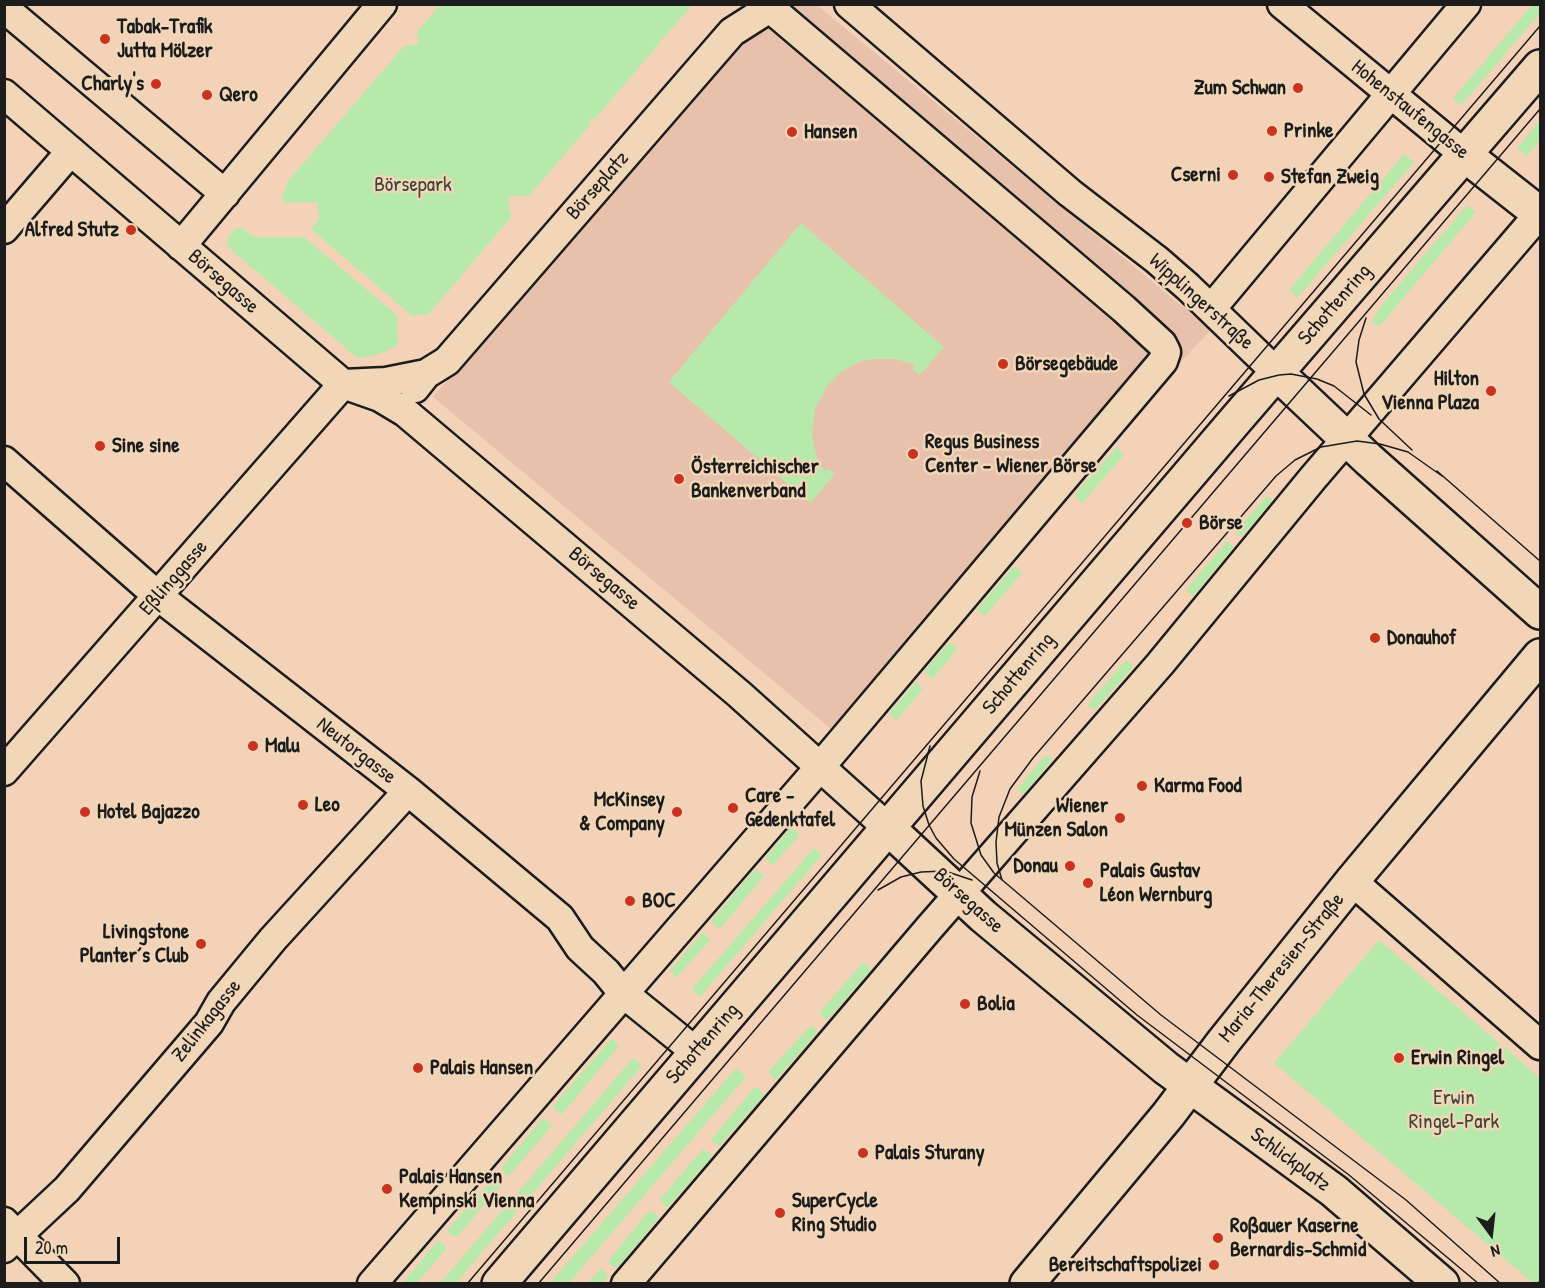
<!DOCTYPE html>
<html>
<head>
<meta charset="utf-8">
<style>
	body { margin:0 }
	#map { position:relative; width:1545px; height:1288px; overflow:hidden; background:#f4d2b8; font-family:"Patrick Hand",sans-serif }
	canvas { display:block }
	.frame { position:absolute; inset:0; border:6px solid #1c1c1c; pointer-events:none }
	.north { position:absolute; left:1461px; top:1204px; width:60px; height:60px; -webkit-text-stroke:4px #f1d6b8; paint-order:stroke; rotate:165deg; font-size:16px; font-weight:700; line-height:24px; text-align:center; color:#1c1c1c }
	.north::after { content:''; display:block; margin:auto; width:21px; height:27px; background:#1c1c1c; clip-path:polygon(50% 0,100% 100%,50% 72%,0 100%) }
	.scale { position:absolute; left:24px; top:1237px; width:96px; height:27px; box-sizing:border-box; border:3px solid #1c1c1c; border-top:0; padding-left:8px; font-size:18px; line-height:21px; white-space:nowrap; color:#1c1c1c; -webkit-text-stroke:4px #f1d6b8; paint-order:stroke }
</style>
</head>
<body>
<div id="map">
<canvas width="1545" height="1288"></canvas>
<div class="frame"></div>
<div class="north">N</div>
<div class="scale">20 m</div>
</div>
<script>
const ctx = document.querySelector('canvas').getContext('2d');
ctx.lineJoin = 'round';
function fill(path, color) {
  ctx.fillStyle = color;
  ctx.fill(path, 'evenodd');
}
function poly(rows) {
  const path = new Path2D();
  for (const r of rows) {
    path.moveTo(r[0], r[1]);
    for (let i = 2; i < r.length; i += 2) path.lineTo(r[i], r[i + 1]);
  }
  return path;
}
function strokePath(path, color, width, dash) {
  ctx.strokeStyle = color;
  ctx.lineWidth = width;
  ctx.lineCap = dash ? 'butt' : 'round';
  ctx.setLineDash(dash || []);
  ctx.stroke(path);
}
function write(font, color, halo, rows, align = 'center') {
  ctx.font = font + ' "Patrick Hand",sans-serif';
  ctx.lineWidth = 5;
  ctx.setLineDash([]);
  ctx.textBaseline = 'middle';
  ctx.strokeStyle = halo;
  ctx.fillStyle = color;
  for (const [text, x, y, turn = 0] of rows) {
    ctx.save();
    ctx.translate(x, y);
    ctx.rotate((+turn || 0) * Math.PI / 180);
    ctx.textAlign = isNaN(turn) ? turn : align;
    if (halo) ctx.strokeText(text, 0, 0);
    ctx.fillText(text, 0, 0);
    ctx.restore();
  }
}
fill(poly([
	[773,5,817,5,1211,330,831,729,433,397]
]), '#e7c1ac');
fill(poly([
	[1533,4,1540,5,1540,13,1461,106,1453,98],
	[440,5,692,5,595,119,589,120,590,125,529,196,509,196,509,212,512,216,429,314,412,316,311,229,319,219,317,202,284,203,282,196,288,181,404,46,419,44,417,32],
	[1540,120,1540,140,1527,156,1517,148],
	[1404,154,1414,162,1298,297,1289,290],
	[1467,205,1476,212,1379,327,1371,321,1387,299],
	[801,223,944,347,920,375,912,368,915,365,910,363,895,359,874,359,862,361,843,370,828,385,815,408,812,435,816,455,822,467,825,471,828,469,835,474,810,503,669,382],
	[242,228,255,237,304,237,397,315,398,345,380,354,359,358,355,356,228,247,227,240,228,237,235,229],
	[1117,447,1124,455,1082,503,1075,497,1075,494],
	[1267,496,1273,501,1241,537,1235,532],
	[1227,541,1234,547,1193,596,1186,590],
	[1014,566,1022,573,985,616,977,609],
	[949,642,957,648,957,650,932,679,924,671],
	[1126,660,1132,664,1132,668,1096,709,1088,706,1088,704],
	[916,682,923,688,922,690,896,721,889,713],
	[1047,755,1052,757,1051,761,1024,794,1019,791,1018,789,1044,756],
	[792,828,799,834,799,836,773,865,766,860,766,857,789,829],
	[814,848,822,854,821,856,700,997,692,989],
	[754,870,757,870,763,875,763,877,722,927,718,928,712,922,712,920],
	[703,932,710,940,676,978,670,970],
	[1379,940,1540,1078,1540,1283,1533,1283,1274,1063],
	[863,962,871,970,827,1020,820,1014,820,1012],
	[811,1025,818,1031,817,1033,776,1080,768,1072],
	[612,1038,619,1046,563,1113,560,1114,553,1108,553,1106],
	[633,1058,642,1066,456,1283,440,1283],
	[736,1068,745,1076,744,1079,569,1283,550,1283],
	[757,1087,765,1095,719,1146,712,1141,712,1138,754,1088],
	[542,1119,544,1119,551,1124,551,1127,510,1175,507,1175,501,1168],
	[703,1149,712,1155,712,1157,668,1207,666,1207,660,1199],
	[493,1178,500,1184,500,1187,457,1237,455,1237,447,1231,448,1229],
	[652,1211,658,1216,658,1219,618,1267,615,1268,609,1263,609,1260,648,1212],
	[440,1241,446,1246,446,1249,417,1283,402,1283,437,1242],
	[602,1269,608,1275,603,1283,588,1283,599,1270]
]), '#b7eaaa');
const minor = poly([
	[849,4,1070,193,1157,260,1188,287,1277,373],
	[1282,4,1465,155],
	[4,8,225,194],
	[4,94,343,384,380,397,405,412,739,694,888,828],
	[4,229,71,151],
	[181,246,382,4],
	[1211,309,1466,4],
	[415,388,426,374,447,361,732,32,776,4],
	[4,461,158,596,408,791,560,918,580,948,606,972,623,993,696,1052],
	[4,771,343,384,386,382,426,374],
	[1352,881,1540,1045],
	[4,1222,65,1284],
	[4,1248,67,1189,209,1023,221,1002,273,939,408,791],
	[372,1284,820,767,1163,361,1166,352,1162,344,1124,309,770,8],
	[626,1284,930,927,1160,664,1313,478,1540,213]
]);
const tertiary = poly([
	[1465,155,1540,214],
	[1277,373,1368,459,1540,612],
	[888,828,983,916,1166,1068,1334,1191,1442,1284]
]);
const secondary = poly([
	[499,1284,1234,422,1540,67],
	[1027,1284,1168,1115,1224,1041,1352,881,1540,656]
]);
strokePath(minor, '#1c1c1c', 33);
strokePath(tertiary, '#1c1c1c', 38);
strokePath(secondary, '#1c1c1c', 38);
strokePath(minor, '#f1d6b8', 28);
strokePath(tertiary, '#f1d6b8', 33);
strokePath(secondary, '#f1d6b8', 33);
strokePath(poly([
	[1366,318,1359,340,1356,362,1364,394,1379,419,1412,450],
	[1229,396,1259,380,1279,375,1291,374,1317,379,1334,386,1371,415],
	[1437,471,1540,561],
	[930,746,921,781,923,806,929,825,936,838,954,859,1137,1015,1349,1175,1479,1284],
	[980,771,972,797,971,823,981,855,994,873,1161,1015,1406,1200,1501,1284],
	[1002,880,997,863,996,842,999,817,1010,789,1033,758,1276,476,1295,460,1321,447,1357,441,1380,444,1408,452,1442,476],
	[878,890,901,877,921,872,945,871,972,880],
	[467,1284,1540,26],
	[538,1284,1540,109],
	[1533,1284,1540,1282]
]), '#1c1c1c', 1.5);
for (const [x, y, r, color] of [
	[105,39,6,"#c8321e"],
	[156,84,6,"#c8321e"],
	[1298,88,6,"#c8321e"],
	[207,95,6,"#c8321e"],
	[1272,131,6,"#c8321e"],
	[792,132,6,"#c8321e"],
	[1233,175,6,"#c8321e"],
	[1269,177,6,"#c8321e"],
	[131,230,6,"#c8321e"],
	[1003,364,6,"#c8321e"],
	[1491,391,6,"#c8321e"],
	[100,446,6,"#c8321e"],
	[913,454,6,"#c8321e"],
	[679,479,6,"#c8321e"],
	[1187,523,6,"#c8321e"],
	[1375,638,6,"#c8321e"],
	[253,746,6,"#c8321e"],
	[1142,786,6,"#c8321e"],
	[303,805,6,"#c8321e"],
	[733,808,6,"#c8321e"],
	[85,812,6,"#c8321e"],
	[677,812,6,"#c8321e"],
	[1120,818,6,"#c8321e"],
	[1070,866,6,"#c8321e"],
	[1088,883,6,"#c8321e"],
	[630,901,6,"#c8321e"],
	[201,944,6,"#c8321e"],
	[965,1004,6,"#c8321e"],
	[1399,1058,6,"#c8321e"],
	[418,1068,6,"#c8321e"],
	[863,1153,6,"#c8321e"],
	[387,1189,6,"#c8321e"],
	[780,1213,6,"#c8321e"],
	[1218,1238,6,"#c8321e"],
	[1214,1265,6,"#c8321e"]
]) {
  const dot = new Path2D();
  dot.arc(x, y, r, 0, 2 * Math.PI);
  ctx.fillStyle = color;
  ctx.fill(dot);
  strokePath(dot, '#f1d6b8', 2);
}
write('bold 21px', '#1c1c1c', '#f1d6b8', [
	["Tabak-Trafik",117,27],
	["Jutta Mölzer",117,51],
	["Charly's",144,84,"right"],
	["Zum Schwan",1286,88,"right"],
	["Qero",219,95],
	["Prinke",1284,131],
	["Hansen",804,132],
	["Cserni",1221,175,"right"],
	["Stefan Zweig",1281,177],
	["Alfred Stutz",119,230,"right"],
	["Börsegebäude",1015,364],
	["Hilton",1479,379,"right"],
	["Vienna Plaza",1479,403,"right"],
	["Regus Business",925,442],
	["Center - Wiener Börse",925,466],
	["Sine sine",112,446],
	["Österreichischer",691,467],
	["Bankenverband",691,491],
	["Börse",1199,523],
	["Donauhof",1387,638],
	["Malu",265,746],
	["Karma Food",1154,786],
	["Care -",745,796],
	["Gedenktafel",745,820],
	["McKinsey",665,800,"right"],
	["& Company",665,824,"right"],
	["Leo",315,805],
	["Wiener",1108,806,"right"],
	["Münzen Salon",1108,830,"right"],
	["Hotel Bajazzo",97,812],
	["Donau",1058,866,"right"],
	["Palais Gustav",1100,871],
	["Léon Wernburg",1100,895],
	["BOC",642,901],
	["Livingstone",189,932,"right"],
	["Planter´s Club",189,956,"right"],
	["Bolia",977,1004],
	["Erwin Ringel",1411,1058],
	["Palais Hansen",430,1068],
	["Palais Sturany",875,1153],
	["Palais Hansen",399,1177],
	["Kempinski Vienna",399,1201],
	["SuperCycle",792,1201],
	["Ring Studio",792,1225],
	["Roßauer Kaserne",1230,1226],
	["Bernardis-Schmid",1230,1250],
	["Bereitschaftspolizei",1202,1265,"right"]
], 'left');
write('21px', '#1c1c1c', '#f1d6b8', [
	["Hohenstaufengasse",1410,110,39],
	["Börseplatz",598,186,-49],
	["Börsegasse",223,282,41],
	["Wipplingerstraße",1201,302,42],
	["Schottenring",1335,305,-49],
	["Eßlinggasse",174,578,-49],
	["Börsegasse",604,579,40],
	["Schottenring",1019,674,-50],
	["Neutorgasse",356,751,38],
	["Börsegasse",968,901,42],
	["Maria-Theresien-Straße",1282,968,-51],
	["Zelinkagasse",207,1021,-52],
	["Schottenring",703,1044,-49],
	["Schlickplatz",1290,1160,36]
]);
write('21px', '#3b4538', '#f1d6b8', [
	["Börsepark",413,185],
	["Erwin",1454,1098],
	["Ringel-Park",1454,1122]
]);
</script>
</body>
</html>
